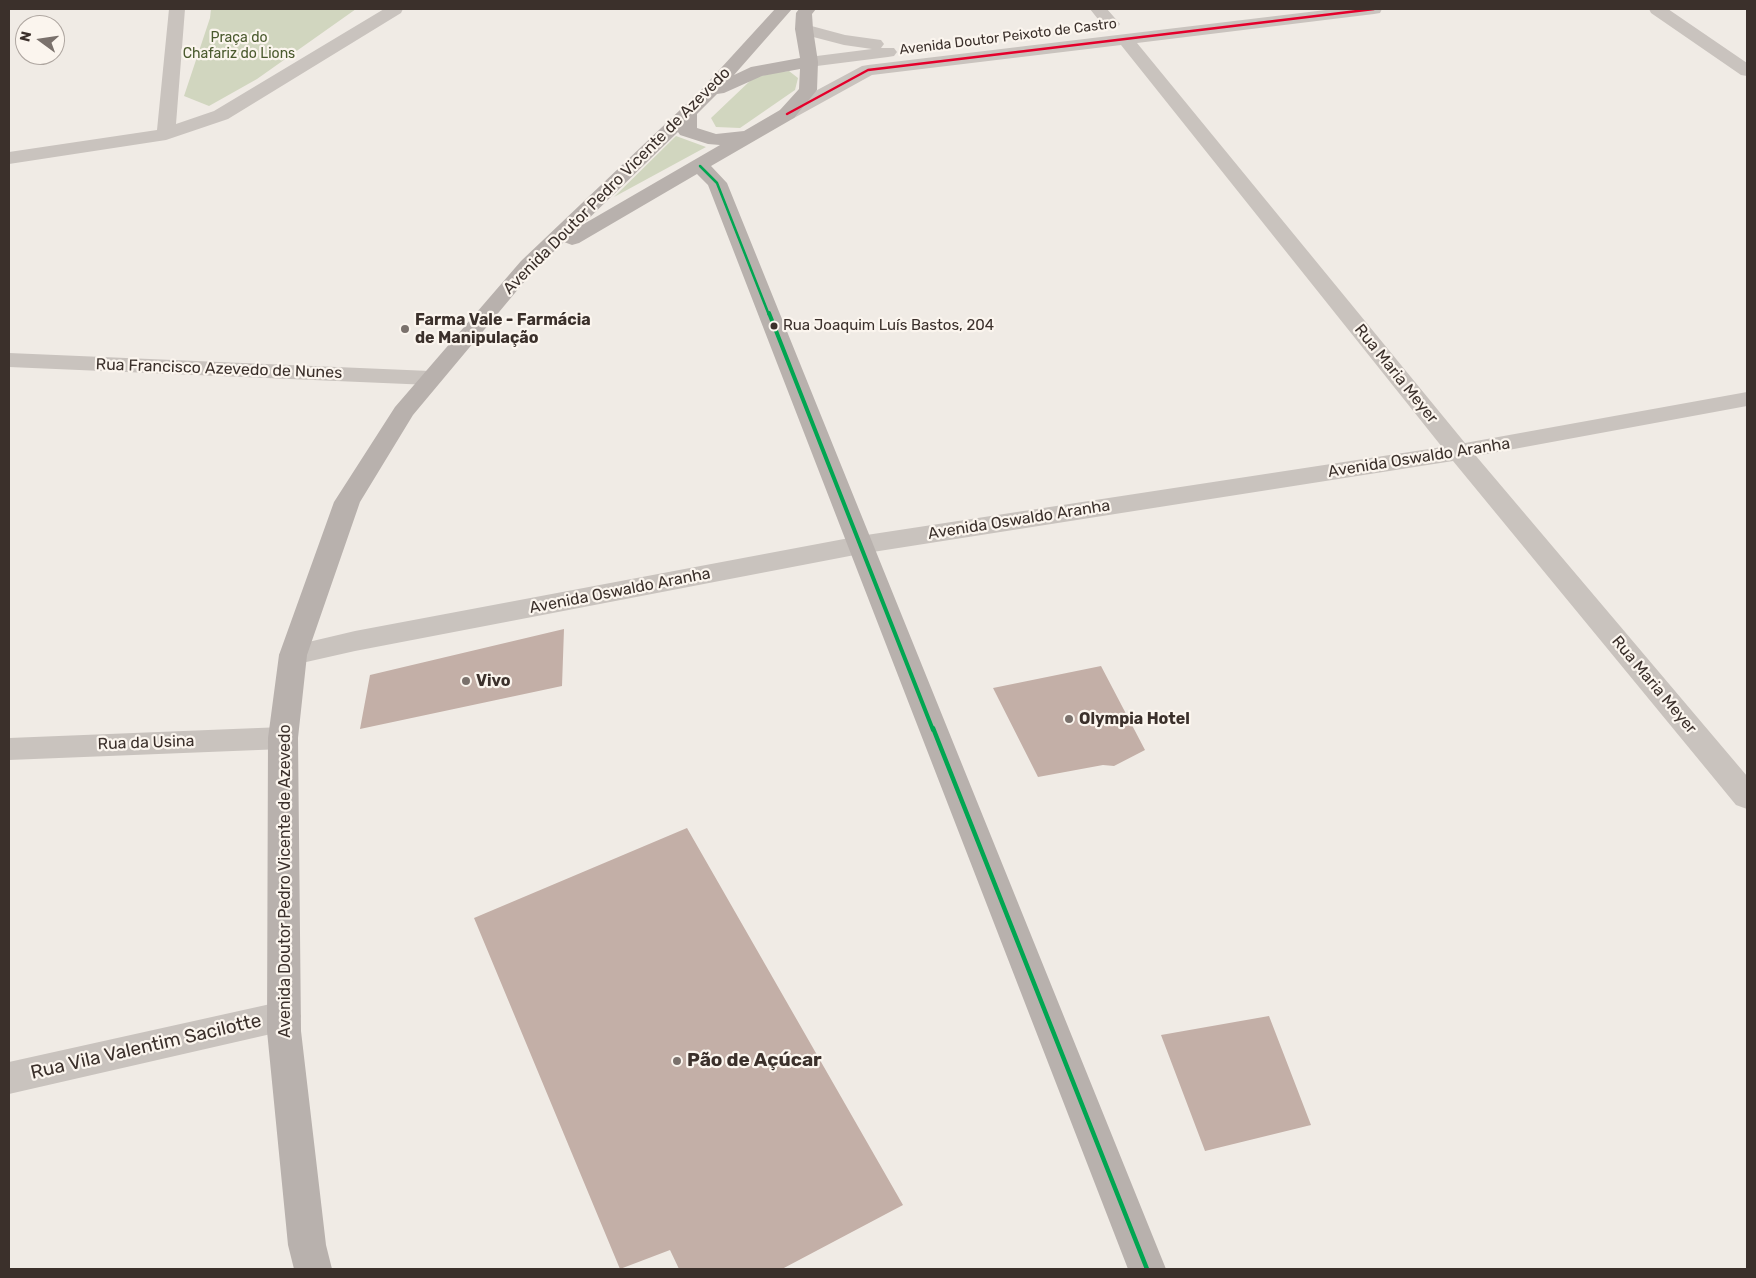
<!DOCTYPE html>
<html>
<head>
<meta charset="utf-8">
<style>
	body { margin:0 }
	#map { position:relative; width:1756px; height:1278px; overflow:hidden; background:#f0ebe5; font-family:Rubik,sans-serif }
	canvas { display:block }
	.frame { position:absolute; inset:0; border:10px solid #3b302b; pointer-events:none }
	.north { position:absolute; left:15px; top:15px; width:50px; height:50px; box-sizing:border-box; background:#fbf5ee; border:1px solid #aea6a0; border-radius:50%; rotate:284deg; font-size:14px; font-weight:700; line-height:20px; text-align:center; color:#3b302b }
	.north::after { content:''; display:block; margin:auto; width:18px; height:22px; background:#7a716c; clip-path:polygon(50% 0,100% 100%,50% 72%,0 100%) }
</style>
</head>
<body>
<div id="map">
<canvas width="1756" height="1278"></canvas>
<div class="frame"></div>
<div class="north">N</div>
</div>
<script>
const ctx = document.querySelector('canvas').getContext('2d');
ctx.lineJoin = 'round';
function fill(path, color) {
  ctx.fillStyle = color;
  ctx.fill(path, 'evenodd');
}
function poly(rows) {
  const path = new Path2D();
  for (const r of rows) {
    path.moveTo(r[0], r[1]);
    for (let i = 2; i < r.length; i += 2) path.lineTo(r[i], r[i + 1]);
  }
  return path;
}
function strokePath(path, color, width, dash) {
  ctx.strokeStyle = color;
  ctx.lineWidth = width;
  ctx.lineCap = dash ? 'butt' : 'round';
  ctx.setLineDash(dash || []);
  ctx.stroke(path);
}
function write(font, color, halo, rows, align = 'center') {
  ctx.font = font + ' Rubik,sans-serif';
  ctx.lineWidth = 4.5;
  ctx.setLineDash([]);
  ctx.textBaseline = 'middle';
  ctx.strokeStyle = halo;
  ctx.fillStyle = color;
  for (const [text, x, y, turn = 0] of rows) {
    ctx.save();
    ctx.translate(x, y);
    ctx.rotate((+turn || 0) * Math.PI / 180);
    ctx.textAlign = isNaN(turn) ? turn : align;
    if (halo) ctx.strokeText(text, 0, 0);
    ctx.fillText(text, 0, 0);
    ctx.restore();
  }
}
fill(poly([
	[211,9,356,9,257,79,209,106,184,96,210,18],
	[789,71,798,78,795,90,740,128,716,127,711,118,752,79,771,73],
	[676,136,706,147,614,197]
]), '#d1d6bf');
fill(poly([
	[564,629,562,686,360,729,370,675],
	[1101,666,1145,750,1114,766,1103,765,1038,777,993,688],
	[687,828,903,1205,782,1269,679,1269,670,1250,620,1269,474,918],
	[1269,1016,1311,1125,1205,1151,1161,1035]
]), '#c3afa7');
fill(poly([
	[169,9,185,9,176,124,214,111,384,9,403,9,401,13,228,119,166,140,9,164,9,152,157,130,169,9],
	[1090,9,1107,9,1120,24,1117,28,1111,29,1105,28,1090,9],
	[1334,9,1382,9,1380,13,1374,14,1137,43,1465,443,1747,392,1747,406,1476,456,1747,776,1747,809,1736,805,1453,461,860,554,355,651,293,665,283,662,279,655,283,648,355,631,860,536,1442,447,1121,45,872,75,794,118,787,120,780,118,778,114,780,110,862,66,868,65,1334,9],
	[1649,9,1668,9,1747,63,1747,76,1741,75,1651,13,1649,9],
	[804,24,845,35,881,40,884,44,881,48,894,48,897,52,894,56,888,57,809,67,803,66,800,62,803,58,809,57,872,49,844,45,798,33,795,29,798,25,804,24],
	[9,353,430,371,438,373,442,378,438,383,430,385,9,367,9,353],
	[283,727,293,730,298,738,293,746,283,749,9,760,9,738,283,727],
	[284,1001,296,1006,301,1016,296,1026,284,1031,9,1094,9,1062,284,1001]
]), '#c9c3be');
fill(poly([
	[775,9,792,9,734,75,751,67,800,58,795,29,796,13,799,9,816,9,812,14,813,29,818,62,817,90,794,118,711,166,727,183,1166,1269,1128,1269,708,185,697,174,579,243,572,245,564,242,535,269,413,415,360,502,307,655,298,738,301,1031,326,1245,332,1269,294,1269,288,1245,267,1031,268,738,279,655,334,502,395,407,521,261,700,91,775,9],
	[800,69,799,89,780,110,744,131,716,134,697,128,697,114,717,94,724,93,762,76,800,69],
	[678,132,680,135,708,144,720,145,582,225,678,132]
]), '#b8b1ad');
strokePath(poly([
	[787,114,868,70,1374,9]
]), '#e4002b', 2.5);
strokePath(poly([
	[700,166,717,183,769,315]
]), '#00a651', 2.5);
strokePath(poly([
	[769,313,933,730]
]), '#00a651', 4);
strokePath(poly([
	[933,728,1147,1269]
]), '#00a651', 4.5);
for (const [x, y, r, color] of [
	[774,326,4.5,"#3b302b"],
	[405,329,5,"#7a716c"],
	[466,681,5,"#7a716c"],
	[1069,719,5,"#7a716c"],
	[677,1061,5,"#7a716c"]
]) {
  const dot = new Path2D();
  dot.arc(x, y, r, 0, 2 * Math.PI);
  ctx.fillStyle = color;
  ctx.fill(dot);
  strokePath(dot, '#fbf5ee', 2);
}
write('14px', '#3b302b', '#fbf5ee', [
	["Avenida Doutor Peixoto de Castro",1008,37,-7]
]);
write('14px', '#4a5a2e', '#fbf5ee', [
	["Praça do",239,38],
	["Chafariz do Lions",239,54]
]);
write('15px', '#3b302b', '#fbf5ee', [
	["Rua Joaquim Luís Bastos, 204",783,326]
], 'left');
write('16px', '#3b302b', '#fbf5ee', [
	["Avenida Doutor Pedro Vicente de Azevedo",617,181,-45],
	["Rua Francisco Azevedo de Nunes",219,369,2],
	["Rua Maria Meyer",1396,374,51],
	["Avenida Oswaldo Aranha",1419,458,-9],
	["Avenida Oswaldo Aranha",1019,520,-9],
	["Avenida Oswaldo Aranha",620,591,-11],
	["Rua Maria Meyer",1654,685,50],
	["Rua da Usina",146,743,-2],
	["Avenida Doutor Pedro Vicente de Azevedo",285,881,-90]
]);
write('bold 16px', '#3b302b', '#fbf5ee', [
	["Farma Vale - Farmácia",415,320],
	["de Manipulação",415,338],
	["Vivo",476,681],
	["Olympia Hotel",1079,719]
], 'left');
write('19px', '#3b302b', '#fbf5ee', [
	["Rua Vila Valentim Sacilotte",146,1047,-13]
]);
write('bold 19px', '#3b302b', '#fbf5ee', [
	["Pão de Açúcar",687,1061]
], 'left');
</script>
</body>
</html>
